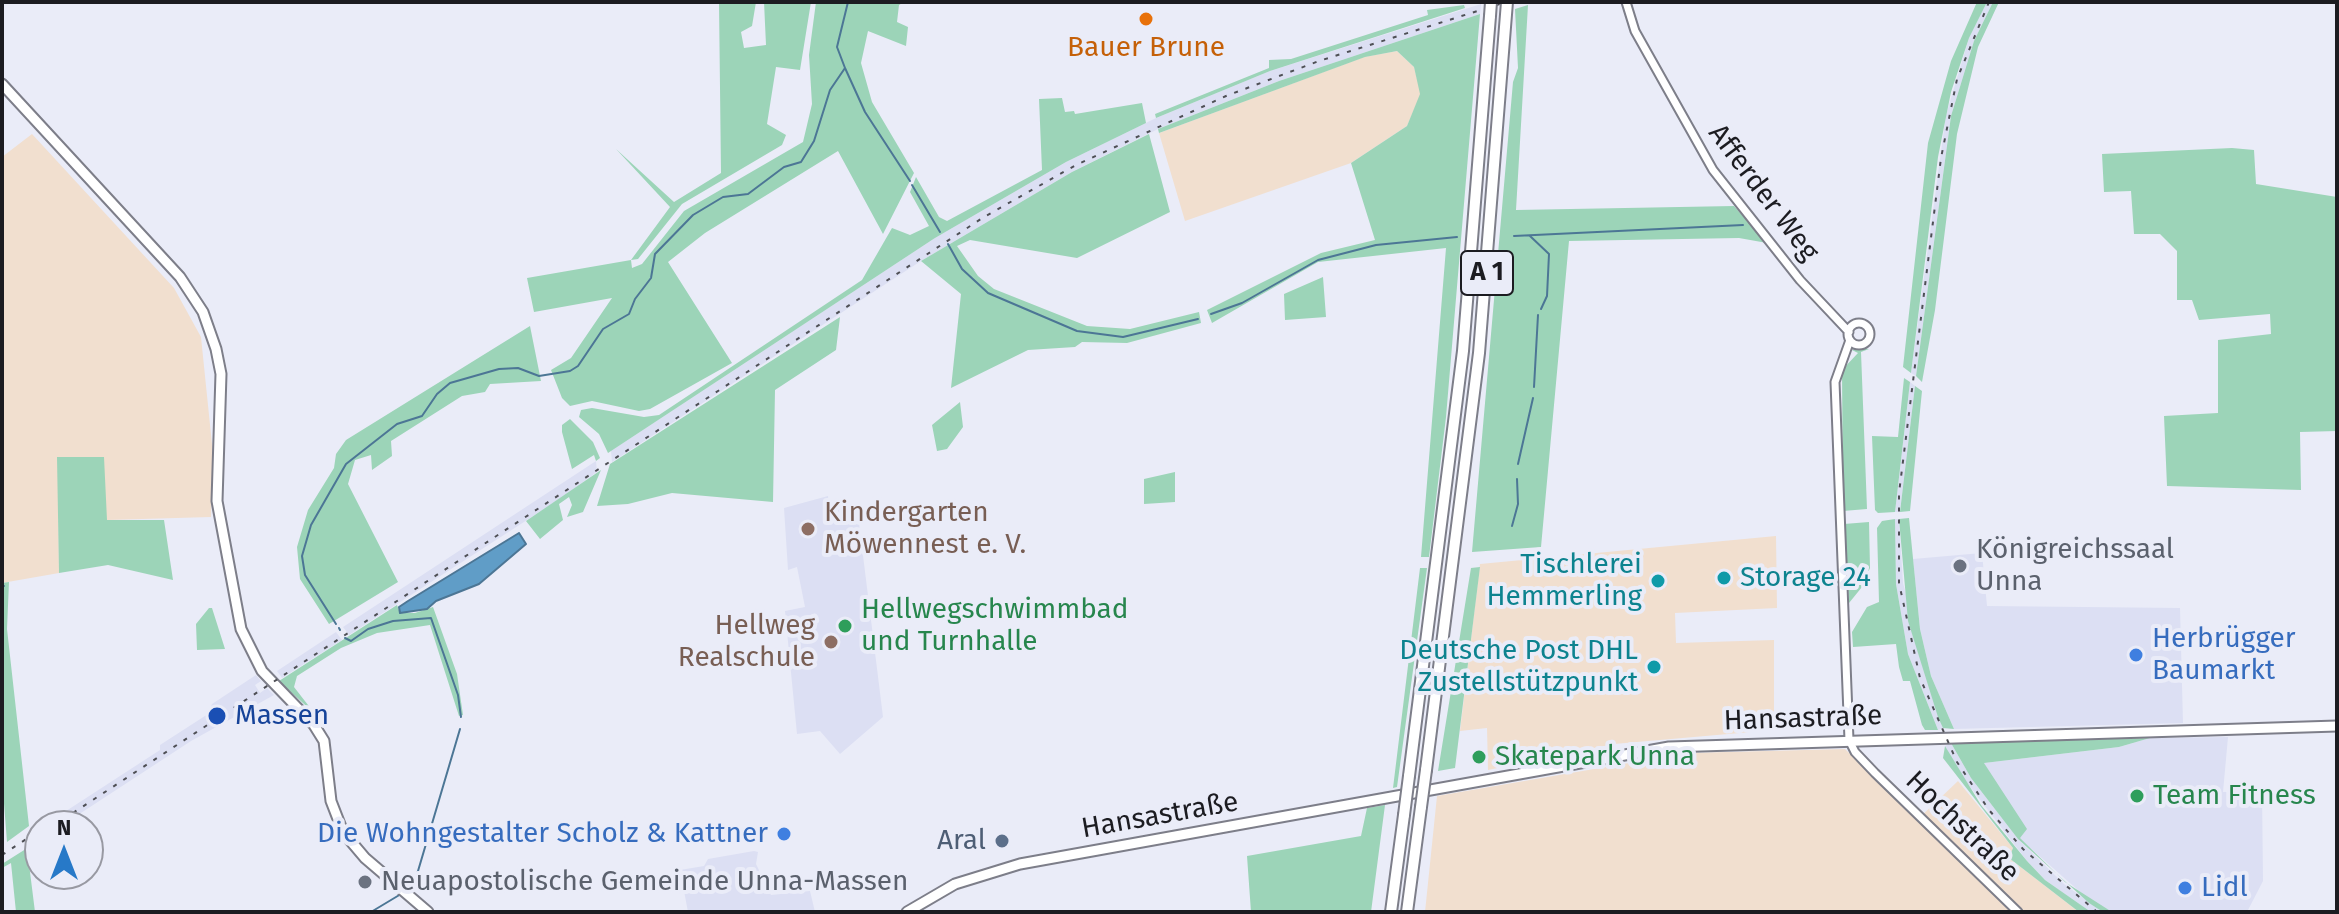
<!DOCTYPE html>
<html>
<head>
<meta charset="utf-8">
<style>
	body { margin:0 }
	#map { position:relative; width:2339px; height:914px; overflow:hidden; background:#eaecf8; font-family:"Fira Sans",sans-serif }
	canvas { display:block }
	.frame { position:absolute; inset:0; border:4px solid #1c1c21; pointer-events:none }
	.north { position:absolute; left:24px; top:810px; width:80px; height:80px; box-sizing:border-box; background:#eaecf8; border:2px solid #9899a2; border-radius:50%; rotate:0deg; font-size:22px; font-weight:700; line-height:32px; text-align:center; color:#1c1c21 }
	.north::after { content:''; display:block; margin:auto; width:28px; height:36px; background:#2779c8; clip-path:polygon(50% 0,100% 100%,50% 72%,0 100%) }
</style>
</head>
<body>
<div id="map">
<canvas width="2339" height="914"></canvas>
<div class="frame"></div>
<div class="north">N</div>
</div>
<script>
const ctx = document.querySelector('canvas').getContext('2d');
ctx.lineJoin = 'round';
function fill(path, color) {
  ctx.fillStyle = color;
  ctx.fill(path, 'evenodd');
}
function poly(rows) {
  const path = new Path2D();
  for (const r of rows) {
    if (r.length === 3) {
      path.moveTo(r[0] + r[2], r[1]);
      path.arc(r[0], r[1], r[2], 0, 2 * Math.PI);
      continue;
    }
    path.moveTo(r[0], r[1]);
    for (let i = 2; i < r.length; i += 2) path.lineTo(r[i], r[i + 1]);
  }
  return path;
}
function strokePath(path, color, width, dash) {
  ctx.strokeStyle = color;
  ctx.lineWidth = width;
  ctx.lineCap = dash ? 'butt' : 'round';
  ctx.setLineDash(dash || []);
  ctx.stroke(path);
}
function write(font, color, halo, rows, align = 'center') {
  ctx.font = font + ' "Fira Sans",sans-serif';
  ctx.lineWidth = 8;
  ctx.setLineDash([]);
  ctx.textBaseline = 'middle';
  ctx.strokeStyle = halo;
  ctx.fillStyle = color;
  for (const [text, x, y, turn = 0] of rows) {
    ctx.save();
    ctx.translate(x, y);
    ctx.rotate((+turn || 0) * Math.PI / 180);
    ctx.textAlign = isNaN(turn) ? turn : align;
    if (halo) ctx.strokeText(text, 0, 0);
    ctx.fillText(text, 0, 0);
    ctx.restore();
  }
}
fill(poly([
	[1987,2,1993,2,1974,41,1951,116,1916,376,1911,373,1946,115,1969,38],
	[1481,4,1480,14,1279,81,1158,129,1072,172,921,261,612,462,611,451,935,238,1066,162,1156,118,1270,71],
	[1910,382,1915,386,1900,512,1895,512],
	[596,461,597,472,558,500,349,635,343,627],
	[828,496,829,509,857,507,883,717,840,754,820,731,797,734,785,611,805,607,797,567,788,570,784,508],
	[1895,519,1899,519,1903,583,1943,728,1938,730,1908,654,1896,584],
	[1982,553,1987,606,2180,608,2183,723,1954,729,1931,676,1920,629,1913,559],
	[336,632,342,640,282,678,277,671],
	[256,675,261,681,255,685,260,693,267,688,274,695,191,741,61,826,43,826,160,750,160,745,208,714,212,704],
	[2228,737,2223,792,2262,791,2263,881,2247,912,2112,912,2088,899,2019,838,1984,763,2119,747,2150,738],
	[1951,743,1971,778,2018,839,2064,884,2103,912,2091,912,2045,880,2027,861,1961,775,1945,746],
	[754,851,758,852,756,864,771,895,810,891,815,912,688,912,680,870,704,866,708,859]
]), '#dcdff3');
fill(poly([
	[1397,51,1414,67,1421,94,1407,126,1351,163,1185,221,1159,133,1364,57],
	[32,134,174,288,201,337,213,454,211,517,107,520,58,457,59,573,2,583,2,157],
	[1776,536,1777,608,1675,613,1676,643,1774,640,1774,730,1614,744,1488,770,1487,728,1460,731,1480,564],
	[1845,749,1917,820,1958,781,2013,848,2009,858,2079,912,1425,912,1437,796,1687,753]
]), '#f1dfcf');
fill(poly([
	[719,2,756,2,752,26,741,32,744,48,766,45,764,2,811,2,800,70,776,67,767,124,786,135,782,145,682,204,638,259,631,260,632,268,642,264,684,211,803,142,812,104,809,55,816,2,904,2,899,5,897,22,908,27,906,46,868,31,861,63,872,102,914,173,883,234,838,151,705,233,668,262,732,363,650,409,639,411,592,401,570,406,562,398,551,370,571,358,612,298,534,312,527,278,631,260,670,207,616,149,674,202,721,173],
	[1977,2,1987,2,1969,38,1951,92,1938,157,1911,373,1903,367,1928,143,1951,61],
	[1993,2,1999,2,1978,47,1957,134,1935,310,1922,382,1916,376,1951,116,1974,41],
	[1464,5,1465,8,1270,71,1156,118,1155,114,1269,68,1269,60,1291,59,1428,15,1427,10],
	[1528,5,1516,210,1734,206,1767,243,1739,238,1569,241,1541,547,1472,552,1513,82,1518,68,1515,9],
	[1480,14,1446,417,1429,557,1421,557,1446,248,1318,262,1212,323,1207,310,1321,253,1375,240,1351,163,1407,126,1420,94,1414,67,1397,51,1365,57,1159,133,1158,129,1279,81],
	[1062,98,1065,112,1074,111,1075,114,1142,103,1146,123,1066,162,935,238,608,453,599,434,579,417,581,410,592,408,644,417,659,415,862,280,892,228,910,235,929,226,910,192,916,177,939,217,947,221,1042,170,1039,99],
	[1149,134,1170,212,1077,258,970,240,957,246,978,276,994,289,1087,326,1130,329,1199,312,1201,323,1127,343,1082,342,1075,347,1028,350,951,388,961,294,921,261,1072,172],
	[2232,148,2254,150,2256,184,2337,197,2337,431,2300,432,2301,490,2167,486,2164,416,2218,413,2218,340,2271,334,2270,314,2199,320,2192,300,2177,300,2177,251,2160,234,2134,234,2131,191,2104,192,2102,154],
	[1323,277,1326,317,1285,320,1284,294],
	[840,317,836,350,775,390,773,502,672,493,628,504,597,506,610,464],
	[530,326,541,381,490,384,485,392,462,396,391,441,392,456,372,470,371,455,355,460,348,484,398,582,329,624,300,579,297,547,308,510,334,468,336,454,346,440],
	[1859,348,1869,349,1861,352,1867,509,1843,511,1842,370,1858,353,1852,350],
	[1904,378,1910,382,1895,512,1878,513,1875,510,1872,436,1898,437],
	[1915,386,1922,391,1910,511,1900,512],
	[960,402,963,427,947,449,937,451,932,425],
	[570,419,593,442,600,458,596,461,594,455,572,469,562,432,562,425],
	[57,457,104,457,107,520,164,520,173,580,108,565,59,573],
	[601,470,583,512,567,517,572,505,569,497,559,504,563,520,540,539,526,521],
	[1175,472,1175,502,1144,504,1144,479],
	[1909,518,1920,629,1931,676,1954,729,1943,728,1938,717,1908,621,1899,519],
	[1895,519,1896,584,1908,654,1938,730,1925,730,1922,725,1910,681,1903,681,1899,667,1896,644,1853,647,1852,632,1867,607,1879,602,1877,528,1882,521],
	[1869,522,1870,568,1862,587,1849,603,1844,524],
	[1480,567,1455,768,1438,771,1471,568],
	[1420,568,1427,568,1397,787,1393,788],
	[9,582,7,629,29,826,7,842,2,778,2,583],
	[397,605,400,613,415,613,433,607,457,674,463,715,459,716,430,625,377,633,341,648,297,676,294,687,315,714,279,681],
	[209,608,212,608,225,649,197,650,196,624],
	[2150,738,2119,747,1984,763,2027,829,2020,838,2065,882,2112,912,2103,912,2089,903,2018,839,1971,778,1951,743],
	[1945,746,1981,805,2027,861,2045,880,2091,912,2079,912,2009,858,2013,848,1943,758],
	[1385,805,1371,912,1251,912,1247,856,1361,836,1367,808],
	[40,840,30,850,29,864,35,912,16,912,11,863,2,868,2,864]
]), '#9cd4b8');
const water = poly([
	[519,533,526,544,479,584,436,601,427,609,400,613,399,607,408,601,519,533]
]);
fill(water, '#609dc7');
strokePath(water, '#4c7695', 2);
strokePath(poly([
	[845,68,865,112,910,181],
	[912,185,940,232],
	[1514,236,1743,225],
	[1530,236,1549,254,1547,296,1541,309],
	[948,244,962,269,988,293,1077,331,1123,337,1198,319],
	[1211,314,1242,303,1318,260,1376,245,1457,237],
	[1534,387,1538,315],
	[1518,464,1533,398],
	[1512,526,1518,504,1517,479],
	[2,586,4,586],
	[336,624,305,575,302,556,311,525,346,464,397,424,422,416,437,394,450,383,499,369,518,368,539,376,570,371,578,366,603,329,629,314,635,299,651,278,655,254,693,215,723,197,748,194,784,167,801,162,814,141,830,90,845,68,837,47,848,2],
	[339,628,340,630],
	[345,638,351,641,368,629,393,621,431,618,458,695,461,717],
	[406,890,418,871,460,729],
	[371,912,401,894]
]), '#4c7695', 2);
const minor = poly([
	[1626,2,1635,31,1713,170,1800,280,1849,332],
	[1859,334,11],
	[1850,340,1835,382,1849,740,1855,752,1875,773,2018,912]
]);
const major = poly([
	[2,84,180,277,203,312,216,349,221,374,217,501,241,629,262,671,314,725,324,741,331,801,343,832,365,858,428,912],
	[907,912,955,884,1020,864,1669,747,2337,726]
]);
const highway = poly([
	[1426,770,1479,353,1507,2],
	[1409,776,1463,351,1490,16],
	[1391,912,1404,815],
	[1407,912,1421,807]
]);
strokePath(minor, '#7d7e89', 11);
strokePath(major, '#7d7e89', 13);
strokePath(highway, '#7d7e89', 14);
strokePath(minor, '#fff', 7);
strokePath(major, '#fff', 9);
strokePath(highway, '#fff', 10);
strokePath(poly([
	[1989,2,1957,79,1941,158,1899,493,1899,583,1920,678,1957,762,1989,810,2023,849,2097,912],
	[53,826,984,217,1076,165,1226,96,1319,61,1506,2],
	[2,855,40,830]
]), '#4e4f55', 2, [4, 8]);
const highwayBridge = poly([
	[1490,16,1491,2],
	[1421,807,1426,770],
	[1404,815,1409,776]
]);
strokePath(highwayBridge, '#7d7e89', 14, []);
strokePath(highwayBridge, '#fff', 10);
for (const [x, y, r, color] of [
	[1146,19,8,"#e8710a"],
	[808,529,8,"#8d6e63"],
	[1960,566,8,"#6b7280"],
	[1724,578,8,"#0f9aa8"],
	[1658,581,8,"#0f9aa8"],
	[845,626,8,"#2e9e5b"],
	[831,642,8,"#8d6e63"],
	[2136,655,8,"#3f7fe0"],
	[1654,667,8,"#0f9aa8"],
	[217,716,10,"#1a4fb4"],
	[1479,757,8,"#2e9e5b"],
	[2137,796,8,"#2e9e5b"],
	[784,834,8,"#3f7fe0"],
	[1002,841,8,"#5c6f8a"],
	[365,882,8,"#6b7280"],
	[2185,888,8,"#3f7fe0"]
]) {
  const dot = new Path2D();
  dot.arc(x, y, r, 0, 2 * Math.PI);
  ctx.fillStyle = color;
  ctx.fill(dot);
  strokePath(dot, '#eaecf8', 3);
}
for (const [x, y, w] of [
	[1487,273,52]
]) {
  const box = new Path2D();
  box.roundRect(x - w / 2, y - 22, w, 44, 6);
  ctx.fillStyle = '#eaecf8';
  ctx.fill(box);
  strokePath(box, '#1c1c21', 2);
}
write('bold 26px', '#1c1c21', null, [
	["A 1",1487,273]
]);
write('28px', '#c56008', '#eaecf8', [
	["Bauer Brune",1146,48]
]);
write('28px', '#1c1c21', '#eaecf8', [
	["Afferder Weg",1763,193,53],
	["Hansastraße",1803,719,-2],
	["Hansastraße",1160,816,-10],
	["Hochstraße",1962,827,44]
]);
write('28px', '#785e54', '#eaecf8', [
	["Kindergarten",824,513],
	["Möwennest e. V.",824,545],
	["Hellweg",815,626,"right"],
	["Realschule",815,658,"right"]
], 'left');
write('28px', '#5b616d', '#eaecf8', [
	["Königreichssaal",1976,550],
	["Unna",1976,582],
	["Neuapostolische Gemeinde Unna-Massen",381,882]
], 'left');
write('28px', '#0d838f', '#eaecf8', [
	["Tischlerei",1642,565],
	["Hemmerling",1642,597],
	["Storage 24",1740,578,"left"],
	["Deutsche Post DHL",1638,651],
	["Zustellstützpunkt",1638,683]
], 'right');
write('28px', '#27864d', '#eaecf8', [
	["Hellwegschwimmbad",861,610],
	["und Turnhalle",861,642],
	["Skatepark Unna",1495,757],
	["Team Fitness",2153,796]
], 'left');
write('28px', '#366cbe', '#eaecf8', [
	["Herbrügger",2152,639],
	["Baumarkt",2152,671],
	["Die Wohngestalter Scholz & Kattner",768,834,"right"],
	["Lidl",2201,888]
], 'left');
write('28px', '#164399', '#eaecf8', [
	["Massen",235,716]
], 'left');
write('28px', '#4e5e75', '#eaecf8', [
	["Aral",986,841]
], 'right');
</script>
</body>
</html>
